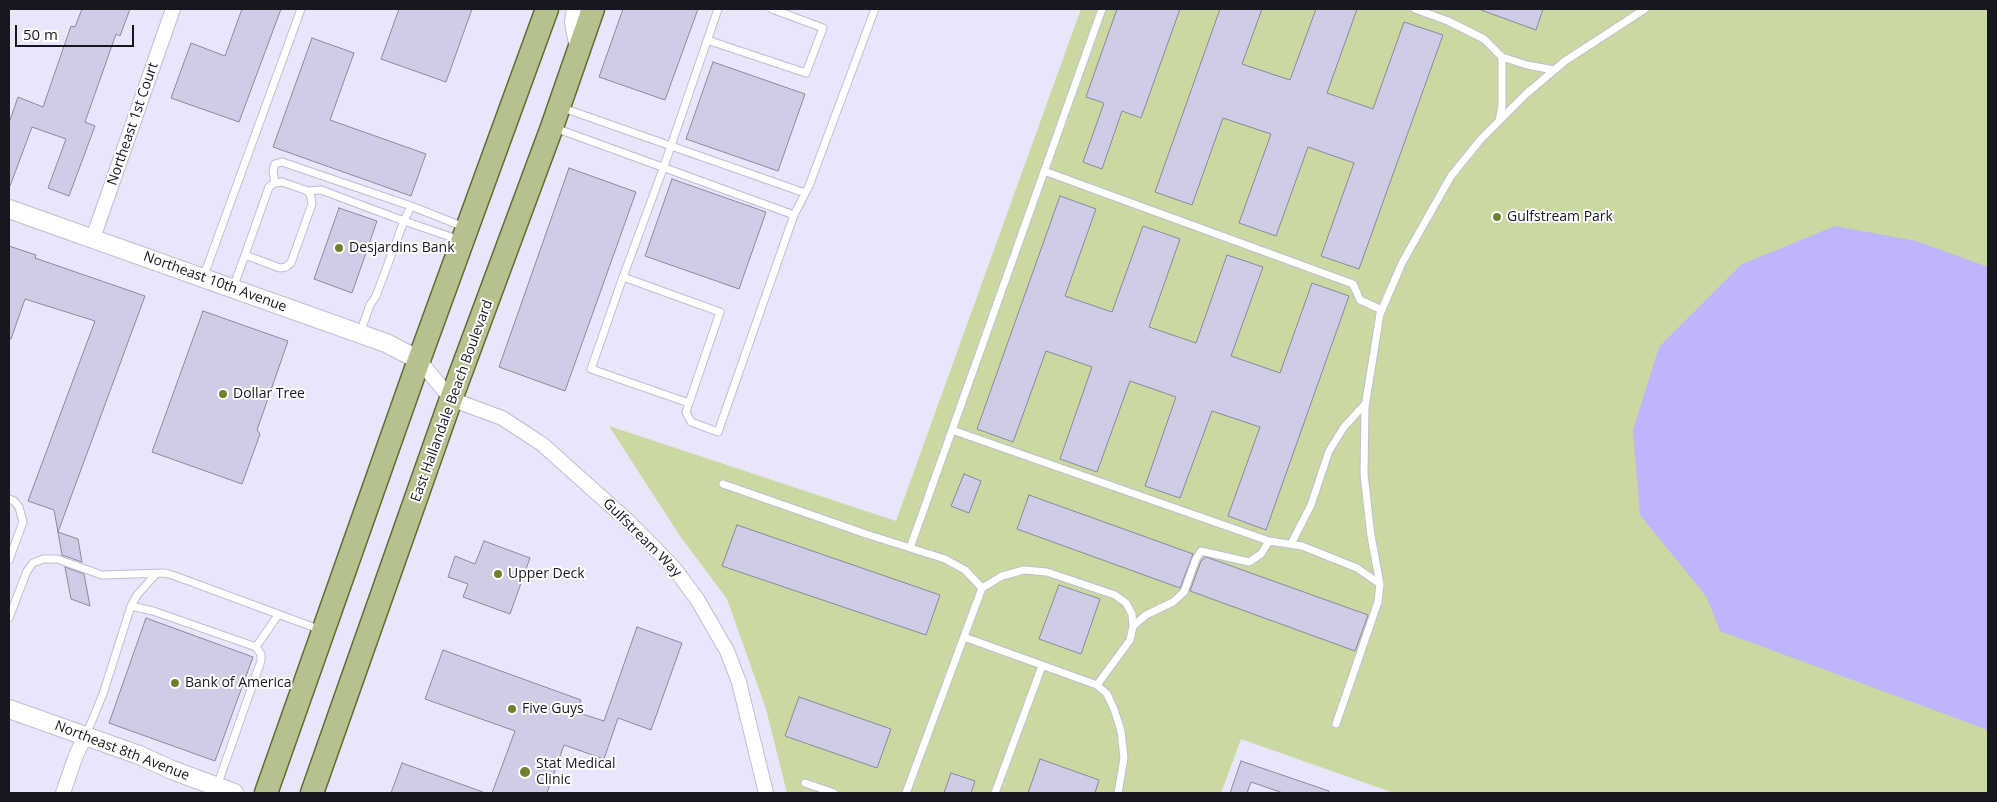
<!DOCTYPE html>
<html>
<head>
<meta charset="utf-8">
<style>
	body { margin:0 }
	#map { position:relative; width:1997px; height:802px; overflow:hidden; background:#e9e6fb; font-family:"Open Sans",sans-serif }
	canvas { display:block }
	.frame { position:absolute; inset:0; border:10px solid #181720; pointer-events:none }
	.scale { position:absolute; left:15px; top:25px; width:119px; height:22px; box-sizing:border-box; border:2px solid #181720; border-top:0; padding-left:6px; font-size:15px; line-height:18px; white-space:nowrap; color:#181720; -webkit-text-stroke:4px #fff; paint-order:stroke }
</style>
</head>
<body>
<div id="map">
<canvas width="1997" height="802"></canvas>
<div class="frame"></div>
<div class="scale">50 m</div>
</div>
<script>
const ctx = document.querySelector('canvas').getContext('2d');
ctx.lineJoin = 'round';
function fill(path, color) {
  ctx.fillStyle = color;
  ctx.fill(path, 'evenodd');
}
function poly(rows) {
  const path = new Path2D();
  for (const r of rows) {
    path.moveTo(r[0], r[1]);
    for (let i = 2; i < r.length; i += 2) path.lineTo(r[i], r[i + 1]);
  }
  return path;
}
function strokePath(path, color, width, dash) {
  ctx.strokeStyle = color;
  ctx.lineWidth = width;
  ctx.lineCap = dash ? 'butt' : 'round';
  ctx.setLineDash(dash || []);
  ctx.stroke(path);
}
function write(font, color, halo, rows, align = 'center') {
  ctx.font = font + ' "Open Sans",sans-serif';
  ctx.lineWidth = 4;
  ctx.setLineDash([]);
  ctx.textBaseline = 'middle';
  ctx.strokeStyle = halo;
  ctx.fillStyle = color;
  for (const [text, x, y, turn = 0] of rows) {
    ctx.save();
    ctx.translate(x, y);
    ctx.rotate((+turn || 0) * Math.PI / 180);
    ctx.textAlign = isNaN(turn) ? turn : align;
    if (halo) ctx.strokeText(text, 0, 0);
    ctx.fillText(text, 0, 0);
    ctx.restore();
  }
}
fill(poly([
	[1081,9,1988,9,1988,793,1394,793,1241,739,1221,793,787,793,766,709,727,599,680,536,609,426,896,521]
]), '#c9d9a1');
fill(poly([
	[1835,226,1916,241,1988,267,1988,730,1720,631,1706,596,1640,515,1633,430,1659,347,1742,264]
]), '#bfb4fe');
const building = poly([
	[82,9,130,9,120,36,116,34,85,122,95,126,69,196,48,188,66,139,32,127,10,186,9,185,9,123,18,97,43,107,71,26,75,27,82,9],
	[242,9,281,9,239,122,171,98,191,43,225,56,242,9],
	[399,9,472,9,446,82,381,59,399,9],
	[623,9,698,9,665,100,599,77,623,9],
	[1117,9,1180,9,1141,118,1122,111,1102,169,1083,162,1104,103,1086,97,1117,9],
	[1220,9,1262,9,1242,64,1290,80,1316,9,1357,9,1327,93,1373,109,1404,22,1443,35,1359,269,1321,256,1354,163,1308,147,1276,236,1239,223,1271,134,1223,118,1192,205,1155,192,1220,9],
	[1482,9,1543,9,1536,30,1481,10,1482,9],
	[312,38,354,53,330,120,426,154,411,196,273,147,312,38],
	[713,62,805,94,778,171,686,139,713,62],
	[569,168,636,192,565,391,499,367,569,168],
	[672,179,766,212,739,289,645,256,672,179],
	[1060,196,1096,209,1065,296,1112,312,1143,226,1180,239,1149,327,1196,343,1227,255,1263,267,1231,356,1280,373,1312,283,1349,296,1266,530,1228,516,1260,427,1212,411,1180,498,1145,486,1176,397,1130,381,1097,472,1060,459,1092,367,1046,351,1013,442,977,429,1060,196],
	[339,208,377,221,352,293,314,279,339,208],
	[9,246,36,255,35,258,145,296,58,532,54,510,28,501,95,321,25,299,11,339,9,339,9,246],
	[203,311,288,341,257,430,260,434,242,484,152,452,203,311],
	[964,474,981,481,969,513,951,506,964,474],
	[1029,495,1193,554,1180,588,1017,529,1029,495],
	[737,525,940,595,926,635,722,566,737,525],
	[58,532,78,539,82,562,62,555,58,532],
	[484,541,530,558,510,614,463,597,468,584,448,577,455,556,475,564,484,541],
	[1206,557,1368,615,1355,651,1190,591,1201,561,1206,557],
	[65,567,84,574,90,606,71,599,65,567],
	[1059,585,1100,599,1081,654,1039,639,1059,585],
	[146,618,253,657,215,761,109,723,146,618],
	[637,627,682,643,651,730,618,718,604,759,564,745,547,793,492,793,515,731,425,699,443,650,581,700,576,712,604,721,637,627],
	[799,697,891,729,877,768,785,736,799,697],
	[1040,759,1099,780,1095,793,1028,793,1040,759],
	[1241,761,1329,791,1329,793,1283,793,1251,782,1247,793,1230,793,1241,761],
	[402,763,483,792,482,793,391,793,402,763],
	[951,773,975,781,971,793,944,793,951,773]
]);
fill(building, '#cfcde6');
strokePath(building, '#8b889f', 1);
const service = poly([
	[1415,9,1448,21,1484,39,1502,57,1527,65,1554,70],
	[707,40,806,73,823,28,772,9],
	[563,108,805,193],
	[1499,121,1502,106,1502,57],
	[555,128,794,215],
	[1044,171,1353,284,1360,300,1382,310],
	[275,183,273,171,275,164,282,162,411,206,464,227],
	[308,191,321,190,404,221,376,296,370,305,360,333],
	[411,206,404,221,460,240],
	[623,277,720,312,689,403,591,369,623,277,663,169,718,9],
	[203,278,301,9],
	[233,288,245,255,269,187,275,183,282,182,308,191,311,197,312,204,291,263,286,267,280,268,245,255],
	[689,403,686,412,691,422,718,432,794,215,809,186,875,9],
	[952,430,1269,541,1302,546,1357,568,1380,584,1378,602,1336,724],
	[723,484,866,534,945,559,965,570,982,588,1002,576,1024,570,1047,572,1115,595,1126,603,1132,614,1133,626,1130,640,1097,685],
	[9,499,14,501,19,507,23,522,9,560],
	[1291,544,1311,505,1329,451,1344,427,1365,404],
	[910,548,1102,9],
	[1380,584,1371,536,1364,474,1365,407,1380,314,1402,263,1451,176,1481,139,1526,94,1565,61,1645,9],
	[131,606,137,595,156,574],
	[9,618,27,571,33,563,43,559,57,559,102,575,165,573,175,576,321,630],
	[1133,626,1146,615,1173,602,1184,592,1196,559,1201,551,1249,562,1261,554,1269,541],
	[964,637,1097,685,1107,694,1114,709,1121,731,1124,758,1118,793],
	[256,647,278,615],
	[86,735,103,694,131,606,153,611,256,647,261,654,261,661,217,786],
	[805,783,834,793],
	[906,793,982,588],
	[995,793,1042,666]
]);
const minor = poly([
	[574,9,572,22,577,49],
	[93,238,173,9],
	[419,360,451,399,502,418,542,444,628,521,674,568,697,599,727,651,739,682,766,793],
	[63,793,76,755,86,735]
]);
const tertiary = poly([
	[9,209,386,343,419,360],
	[9,709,139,755,172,770,234,793]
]);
const primary = poly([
	[266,793,419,360,547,9],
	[312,793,451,399,552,127,593,9]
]);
strokePath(service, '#bfbdd5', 9);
strokePath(minor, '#bfbdd5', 16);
strokePath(tertiary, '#bfbdd5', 20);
strokePath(primary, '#606c37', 25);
strokePath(service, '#fff', 7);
strokePath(minor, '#fff', 14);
strokePath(tertiary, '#fff', 18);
strokePath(primary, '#b6c28e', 22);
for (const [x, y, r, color] of [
	[1497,217,5,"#6f8131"],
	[339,248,5,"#6f8131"],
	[223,394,5,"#6f8131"],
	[498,574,5,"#6f8131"],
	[175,683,5,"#6f8131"],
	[512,709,5,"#6f8131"],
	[525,772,6,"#6f8131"]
]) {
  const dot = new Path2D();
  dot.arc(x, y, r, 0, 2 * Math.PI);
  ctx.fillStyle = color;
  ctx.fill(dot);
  strokePath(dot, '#fff', 2);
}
write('14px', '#181720', '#fff', [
	["Northeast 1st Court",133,124,-71],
	["Northeast 10th Avenue",215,282,20],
	["East Hallandale Beach Boulevard",452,401,-70],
	["Gulfstream Way",642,538,45],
	["Northeast 8th Avenue",122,751,21]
]);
write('14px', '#181720', '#fff', [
	["Gulfstream Park",1507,217],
	["Desjardins Bank",349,248],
	["Dollar Tree",233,394],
	["Upper Deck",508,574],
	["Bank of America",185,683],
	["Five Guys",522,709],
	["Stat Medical",536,764],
	["Clinic",536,780]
], 'left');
</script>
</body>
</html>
